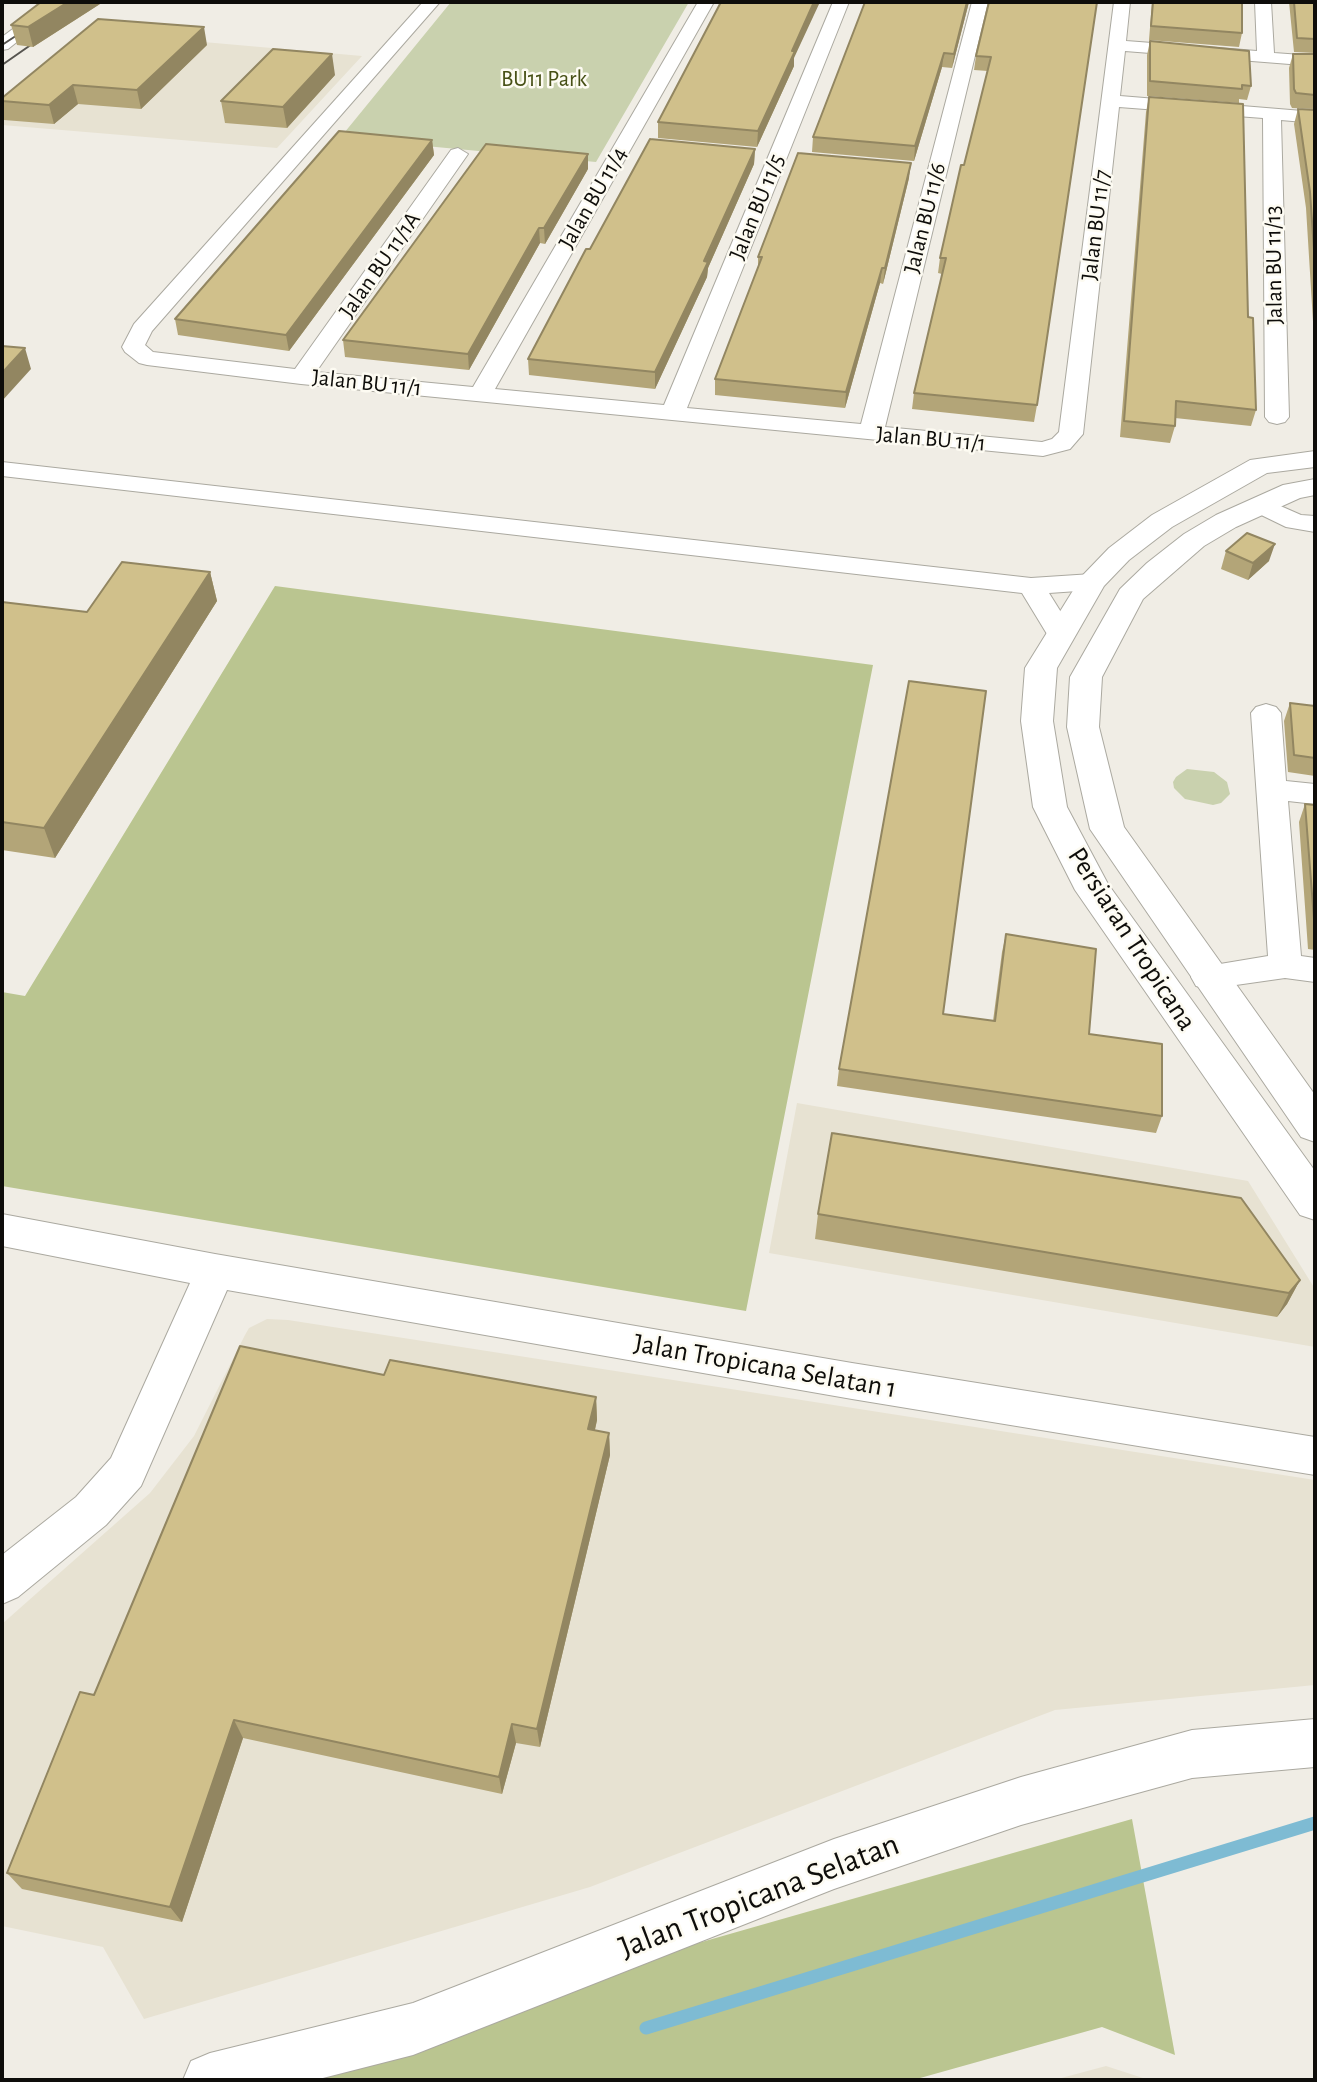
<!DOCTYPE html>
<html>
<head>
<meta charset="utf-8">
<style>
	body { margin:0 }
	#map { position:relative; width:1317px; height:2082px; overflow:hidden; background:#f0ede5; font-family:"Alegreya Sans",sans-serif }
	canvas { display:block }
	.frame { position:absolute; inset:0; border:4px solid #0e0d0a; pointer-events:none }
</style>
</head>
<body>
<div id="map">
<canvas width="1317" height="2082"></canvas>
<div class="frame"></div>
</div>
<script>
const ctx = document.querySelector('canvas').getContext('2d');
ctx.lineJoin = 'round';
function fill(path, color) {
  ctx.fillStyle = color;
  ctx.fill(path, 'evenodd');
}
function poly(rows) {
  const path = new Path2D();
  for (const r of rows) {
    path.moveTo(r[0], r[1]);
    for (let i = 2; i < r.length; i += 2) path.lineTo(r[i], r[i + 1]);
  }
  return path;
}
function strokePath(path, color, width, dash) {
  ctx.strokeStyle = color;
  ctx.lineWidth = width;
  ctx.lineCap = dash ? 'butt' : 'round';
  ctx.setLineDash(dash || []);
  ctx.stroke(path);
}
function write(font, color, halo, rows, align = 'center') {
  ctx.font = font + ' "Alegreya Sans",sans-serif';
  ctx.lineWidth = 5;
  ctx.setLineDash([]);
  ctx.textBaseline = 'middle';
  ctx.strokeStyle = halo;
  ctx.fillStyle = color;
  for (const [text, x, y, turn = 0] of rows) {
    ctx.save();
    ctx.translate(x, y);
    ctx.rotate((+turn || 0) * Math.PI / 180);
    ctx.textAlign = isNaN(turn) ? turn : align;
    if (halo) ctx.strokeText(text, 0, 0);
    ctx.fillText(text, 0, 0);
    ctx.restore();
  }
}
fill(poly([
	[113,34,362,56,277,148,2,125,2,116],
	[797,1103,1248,1181,1315,1289,1315,1347,769,1253],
	[267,1319,288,1320,1315,1480,1315,1685,1055,1710,590,1887,144,2019,103,1947,2,1926,2,1624,150,1493,194,1436,245,1335,249,1328],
	[1106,2066,1149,2080,1054,2080]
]), '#e7e2d2');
fill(poly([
	[451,2,689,2,596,162,340,138],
	[1187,769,1214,772,1227,782,1230,794,1221,803,1213,805,1185,799,1174,788,1173,782,1176,777]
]), '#c9d1ae');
fill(poly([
	[275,586,873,665,746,1311,2,1186,2,992,25,996],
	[1132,1819,1175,2055,1102,2027,913,2080,219,2080]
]), '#bac590');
strokePath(poly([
	[646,2028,1315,1823]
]), '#7ebbd3', 13);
const minor = poly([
	[49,2,67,2,8,49,2,50,2,37,49,2],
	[423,2,440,2,152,331,145,345,153,352,295,369,451,150,458,148,468,154,316,372,473,387,698,2,714,2,495,389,664,405,833,2,849,2,687,408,861,424,972,2,988,2,885,427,1042,442,1052,439,1059,432,1114,2,1130,2,1126,41,1257,51,1255,2,1271,2,1274,53,1315,56,1315,66,1125,51,1120,96,1315,112,1315,123,1281,120,1289,417,1285,422,1277,424,1269,422,1265,417,1263,118,1119,107,1083,434,1070,449,1043,456,301,384,147,365,139,363,125,352,122,347,134,324,423,2],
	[2,462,1031,578,1092,574,1101,576,1105,582,1101,588,1092,590,1049,593,1074,633,1070,639,1060,641,1050,639,1022,593,2,476,2,462],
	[1260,497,1301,515,1315,516,1315,532,1286,527,1251,510,1247,505,1251,500,1260,497],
	[1266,704,1276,707,1281,713,1286,781,1315,784,1315,804,1288,801,1301,956,1315,958,1315,982,1285,978,1208,989,1196,986,1191,977,1196,968,1268,956,1251,713,1256,707,1266,704],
	[2,1214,215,1254,852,1363,1315,1437,1315,1475,852,1399,227,1290,141,1486,106,1525,18,1597,2,1604,2,1555,76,1497,111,1458,190,1283,2,1246,2,1214],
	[1315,1719,1315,1767,1192,1778,1021,1825,834,1889,413,2055,315,2080,183,2080,191,2061,210,2053,413,2003,834,1839,1021,1777,1192,1730,1315,1719]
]);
const major = poly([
	[1315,451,1315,467,1267,473,1172,527,1129,560,1104,586,1057,668,1053,721,1067,807,1108,884,1315,1171,1315,1220,1300,1215,1075,890,1033,807,1021,721,1025,668,1082,576,1109,548,1152,515,1250,460,1315,451],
	[1315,479,1315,495,1300,498,1236,527,1204,546,1143,599,1102,677,1099,727,1124,827,1315,1095,1315,1142,1301,1137,1090,829,1067,727,1070,677,1120,589,1147,563,1184,534,1216,515,1283,485,1315,479]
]);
strokePath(minor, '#aba9a0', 2);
strokePath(major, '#aba9a0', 2);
fill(minor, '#fff');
fill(major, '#fff');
strokePath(poly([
	[2,45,31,26],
	[2,65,45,35]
]), '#56544f', 2);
fill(poly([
	[865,2,969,2,952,68,942,67,914,161,812,152,813,137],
	[989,2,1037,405,1034,422,912,409,914,393,942,274,938,273,940,258,988,71,974,70,976,56],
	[1152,2,1242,2,1242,33,1239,47,1149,40],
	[1289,2,1315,2,1315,53,1294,52],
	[100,4,33,47,17,45,11,25],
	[1150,41,1251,86,1247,100,1239,99,1239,103,1147,96,1147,55],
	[207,45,141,109,78,104,54,124,4,120,2,111,2,98],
	[1293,54,1315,54,1315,109,1292,108,1290,104,1289,68],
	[794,58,794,66,757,147,658,138,658,122],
	[335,75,287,128,225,123,221,101],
	[1149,97,1248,317,1256,410,1251,426,1175,418,1175,426,1170,443,1120,437,1146,112],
	[1298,109,1315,110,1315,354,1306,208,1294,124],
	[432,140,434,155,289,351,178,335,175,319],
	[755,149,754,164,708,268,707,277,655,389,529,375,528,359],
	[588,169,545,244,540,243,469,370,345,357,343,340],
	[909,178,883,284,880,283,845,408,715,395,715,379,758,267,758,257],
	[1226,551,1269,561,1248,580,1221,569],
	[210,572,217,601,55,858,2,850,2,602,87,612],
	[1290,703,1315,706,1315,776,1288,772,1284,721],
	[1305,804,1315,805,1315,950,1308,949,1299,822],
	[1006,934,1089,1034,1162,1116,1156,1133,837,1086,839,1069,943,1014,993,1021,1002,952],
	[818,1214,1300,1280,1287,1304,1277,1317,815,1239],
	[384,1375,596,1397,597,1420,595,1430,609,1433,610,1455,540,1747,516,1743,502,1794,243,1738,182,1922,22,1889,7,1873]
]), '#b3a578');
fill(poly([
	[68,2,99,2,100,4,33,47,28,27],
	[814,2,820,2,794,58,794,66,757,147,758,131,792,51],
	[967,2,969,2,952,68,954,54],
	[204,27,207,45,141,109,137,90],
	[944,53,942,67,914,161,915,146],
	[332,54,335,75,287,128,283,107],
	[73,85,78,104,54,124,49,105],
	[432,140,434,155,289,351,286,335],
	[755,149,754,164,708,268,707,277,655,389,655,372],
	[588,154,588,169,545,244,544,228],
	[911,163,909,178,883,284,885,268],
	[539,228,540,243,469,370,468,354],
	[882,268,880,283,845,408,846,392],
	[25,348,31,369,2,401,2,373],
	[1275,544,1269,561,1248,580,1253,563],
	[210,572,217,601,55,858,44,828],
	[1300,1280,1287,1304,1277,1317,1289,1293],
	[596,1397,597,1420,590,1451,588,1429],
	[609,1433,610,1455,540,1747,537,1729],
	[234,1720,243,1738,182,1922,170,1907],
	[512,1724,516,1743,502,1794,499,1777]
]), '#928661');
const building = poly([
	[41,2,68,2,28,27,11,25,41,2],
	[721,2,814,2,792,51,795,51,758,131,658,122,721,2],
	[865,2,967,2,954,54,944,53,915,146,813,137,865,2],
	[989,2,1097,2,1037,405,914,393,946,258,940,258,961,165,964,165,991,57,976,56,989,2],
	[1153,2,1242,2,1242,33,1151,26,1153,2],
	[1294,2,1315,2,1315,39,1297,38,1294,2],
	[98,19,204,27,137,90,73,85,49,105,2,101,2,98,98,19],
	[1150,41,1249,51,1251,86,1242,85,1242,89,1150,81,1150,41],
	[273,49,332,54,283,107,221,101,273,49],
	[1293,54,1315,54,1315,95,1296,93,1294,89,1293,54],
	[1149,97,1243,104,1248,317,1253,318,1256,410,1176,401,1175,426,1124,421,1149,97],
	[1298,109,1315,110,1315,265,1310,192,1298,109],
	[339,131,432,140,286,335,175,319,339,131],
	[650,139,755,149,704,261,708,262,655,372,528,359,586,249,590,249,650,139],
	[486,144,588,154,544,228,539,228,468,354,343,340,486,144],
	[798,153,911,163,885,268,882,268,846,392,715,379,762,257,758,257,798,153],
	[2,346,25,348,2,373,2,346],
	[1247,533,1275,544,1253,563,1226,551,1247,533],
	[122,562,210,572,44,828,2,822,2,602,87,612,122,562],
	[909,681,986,691,943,1014,995,1021,1006,934,1096,949,1089,1034,1162,1044,1162,1116,839,1069,909,681],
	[1290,703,1315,706,1315,758,1294,755,1290,703],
	[1305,804,1315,805,1315,932,1305,804],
	[832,1133,1241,1198,1300,1280,1289,1293,818,1214,832,1133],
	[240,1346,384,1375,390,1360,596,1397,588,1429,609,1433,537,1729,512,1724,499,1777,234,1720,170,1907,7,1873,80,1692,94,1695,240,1346]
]);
fill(building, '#d0c08b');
strokePath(building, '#928661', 2);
write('23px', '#475016', '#fdfbf2', [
	["BU11 Park",544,79]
]);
write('23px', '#0e0d0a', '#fdfbf2', [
	["Jalan BU 11/4",593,198,-60],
	["Jalan BU 11/5",757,207,-68],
	["Jalan BU 11/6",925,218,-76],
	["Jalan BU 11/7",1096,225,-83],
	["Jalan BU 11/1A",380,265,-55],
	["Jalan BU 11/13",1274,265,-91],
	["Jalan BU 11/1",367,383,6],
	["Jalan BU 11/1",931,439,5]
]);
write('28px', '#0e0d0a', '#fdfbf2', [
	["Persiaran Tropicana",1132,939,57],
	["Jalan Tropicana Selatan 1",765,1366,10]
]);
write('33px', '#0e0d0a', '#fdfbf2', [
	["Jalan Tropicana Selatan",759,1896,-21]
]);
</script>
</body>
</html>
